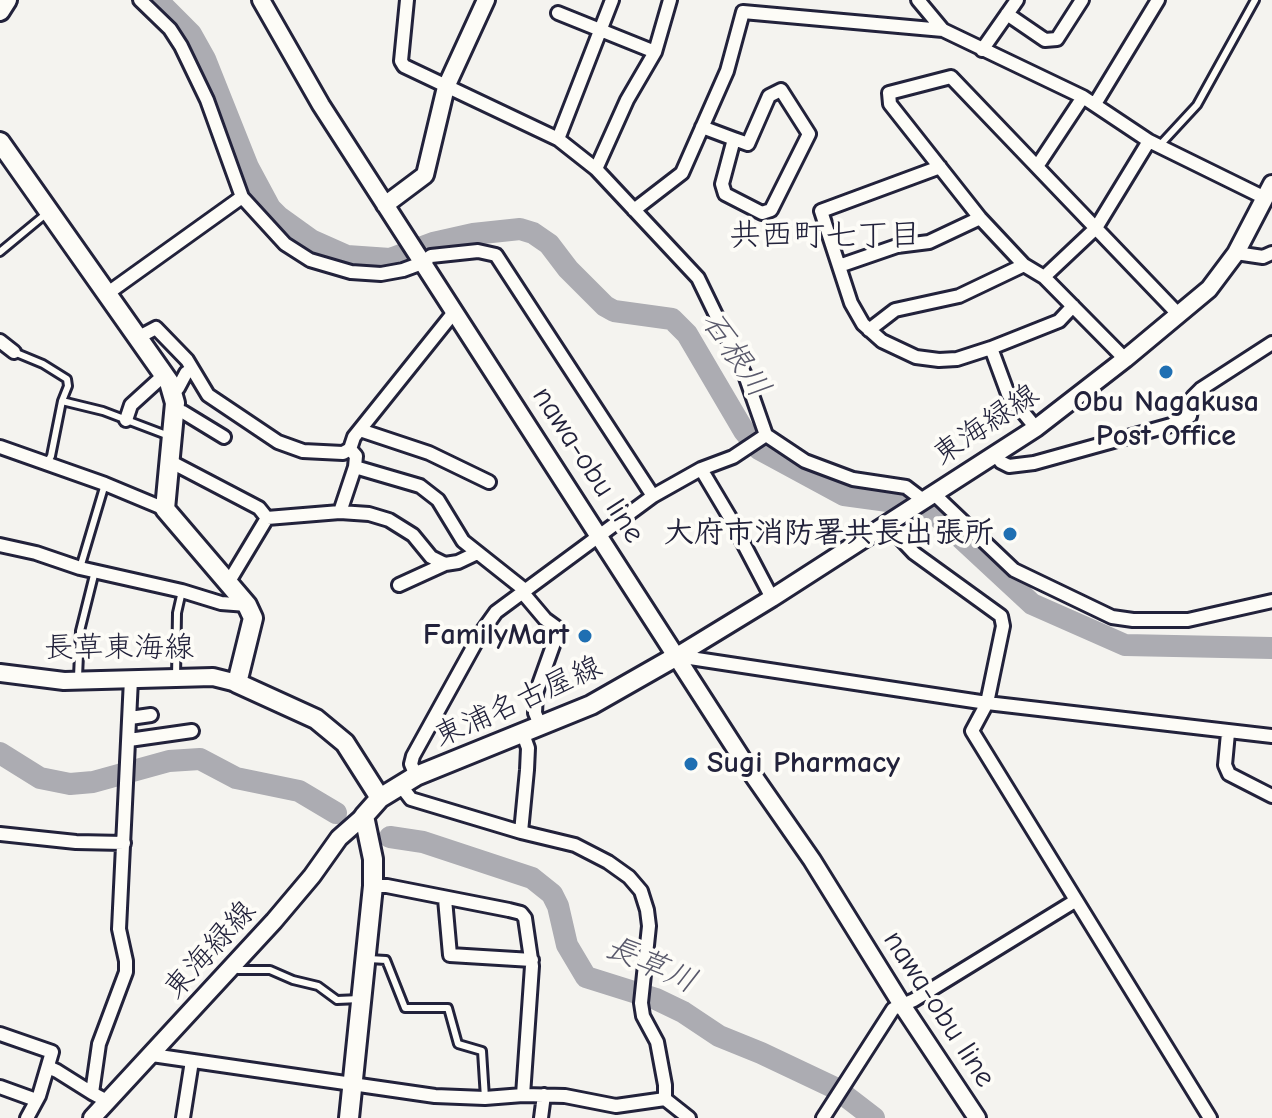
<!DOCTYPE html>
<html>
<head>
<meta charset="utf-8">
<style>
	body { margin:0 }
	canvas { display:block; background:#f4f3ef }
</style>
</head>
<body>
<canvas width="1272" height="1118"></canvas>
<script>
const ctx = document.querySelector('canvas').getContext('2d');
ctx.lineJoin = 'round';
function poly(rows) {
  const path = new Path2D();
  for (const r of rows) {
    path.moveTo(r[0], r[1]);
    for (let i = 2; i < r.length; i += 2) path.lineTo(r[i], r[i + 1]);
  }
  return path;
}
function strokePath(path, color, width, dash) {
  ctx.strokeStyle = color;
  ctx.lineWidth = width;
  ctx.lineCap = dash ? 'butt' : 'round';
  ctx.setLineDash(dash || []);
  ctx.stroke(path);
}
function write(font, color, halo, rows, align = 'center') {
  ctx.font = font + ' "Comic Neue","Klee One",sans-serif';
  ctx.lineWidth = 8;
  ctx.setLineDash([]);
  ctx.textBaseline = 'middle';
  ctx.strokeStyle = halo;
  ctx.fillStyle = color;
  for (const [text, x, y, turn = 0] of rows) {
    ctx.save();
    ctx.translate(x, y);
    ctx.rotate((+turn || 0) * Math.PI / 180);
    ctx.textAlign = isNaN(turn) ? turn : align;
    if (halo) ctx.strokeText(text, 0, 0);
    ctx.fillText(text, 0, 0);
    ctx.restore();
  }
}
strokePath(poly([
	[157,0,191,34,205,59,248,167,270,208,279,217,311,240,347,256,390,259,433,243,473,234,520,229,533,233,549,244,568,269,605,306,614,311,672,319,687,334,744,431,759,449,844,495,888,501,935,514,1032,604,1125,645,1272,648],
	[0,753,40,778,70,784,93,782,169,761,200,759,236,778,299,791,336,813],
	[390,837,423,842,532,878,552,894,558,906,567,945,586,977,656,999,683,1012,719,1036,761,1053,835,1088,874,1118]
]), '#acacb2', 22);
const lane = poly([
	[1160,145,1197,105,1255,0],
	[0,252,47,213],
	[14,352,43,364,67,379,68,386,62,401],
	[47,463,51,456,62,401,103,411,169,436],
	[80,568,105,484],
	[78,677,80,631,95,571],
	[176,678,177,613,182,591],
	[369,959,386,960,405,1008,448,1008,458,1044,482,1051,485,1098],
	[233,966,238,970,270,970,293,980,318,986,337,1000,360,999]
]);
const street = poly([
	[140,0,170,29,181,46,207,100,242,197,285,244,310,260,351,272,381,274,403,270,422,263,431,256,478,251,496,255,653,496],
	[407,0,401,61,404,66,558,139,596,169,698,278,745,375,766,435,805,461,853,479,906,487,923,500],
	[918,0,943,30,1083,97,1149,141,1265,198],
	[558,13,655,52],
	[1007,14,1045,40,1057,39,1082,0],
	[982,50,1017,0],
	[1095,104,1158,0],
	[702,127,734,139,748,144,769,96,781,90,809,134,771,210,762,213,725,194,722,184,734,139],
	[558,139,612,0],
	[1038,165,1083,97],
	[940,167,821,211,851,303,863,324,882,341,916,357,939,360,957,359,991,348,1059,321,1073,306],
	[596,169,627,100,655,52,670,0],
	[634,210,682,173,727,71,743,12,943,30],
	[1236,253,1263,257,1272,253],
	[839,266,897,246,929,242,980,218],
	[1044,277,1096,228,1149,141],
	[108,293,242,197],
	[869,330,895,310,959,296,1024,265],
	[139,337,156,328,187,360,208,395,278,442,303,451,343,453,350,449],
	[0,341,14,352],
	[991,348,1008,394,1036,428],
	[1125,359,1044,277,1024,265,980,218,890,104,889,93,951,77,1179,315],
	[173,391,178,388,186,373,192,369],
	[174,410,183,412,224,437],
	[126,420,131,405,164,375],
	[360,430,429,453,489,482],
	[0,447,105,484,165,509],
	[995,454,1001,462,1009,466,1034,463,1171,425,1190,416,1193,397,1201,389,1272,343],
	[170,464,175,464,259,508,267,518],
	[355,467,420,486,438,500,463,541,526,591],
	[701,469,733,457,766,435],
	[933,493,1014,570,1112,617,1133,620,1188,620,1272,601],
	[340,512,369,514,389,520,413,535,431,557,445,564,458,562,477,553],
	[890,523,898,536,914,553,1001,616,1003,626,987,703,972,731,1210,1118],
	[0,545,36,553,80,568,182,591,221,603,247,605],
	[228,583,267,518,340,512,355,467,356,456,350,449,354,437,455,311],
	[399,585,445,564],
	[523,593,545,619,556,627,555,640,536,693,535,713,541,727],
	[677,656,987,703,1272,736],
	[130,718,151,715],
	[1228,733,1225,765,1229,774,1272,796],
	[129,740,192,731],
	[416,776,411,764,413,756,481,633,496,612,653,496,701,469,729,516,772,598],
	[401,786,411,799,521,832,575,845,608,862,629,877,641,891,647,910,649,926,641,1003,643,1016,657,1042,665,1085,665,1099],
	[521,832,527,770,528,748,523,734],
	[0,834,76,842,124,843],
	[373,886,387,886,509,910,521,913,525,918,532,966,523,1095],
	[445,899,450,955,532,960],
	[0,1034,52,1052,39,1096,27,1118],
	[152,1055,435,1096,485,1098,523,1095,565,1096,616,1106,665,1099,689,1118],
	[48,1067,57,1071,92,1093],
	[0,1087,36,1100],
	[107,1101,92,1093,99,1044,126,972,126,961,119,929,131,679],
	[183,1118,192,1061],
	[541,1118,544,1095],
	[823,1118,893,1009,914,1000,1075,901]
]);
const secondary = poly([
	[261,0,321,105,748,768,812,860,902,1005,977,1118],
	[385,205,425,175,446,87,486,0],
	[677,656,772,598,1036,428,1125,359,1209,289,1236,253,1272,184],
	[0,673,64,681,213,677,237,683],
	[92,1118,274,921,312,876,339,838,364,816]
]);
const primary = poly([
	[0,11,7,0],
	[0,142,169,382,175,403,165,509,247,605,253,618,237,683,316,719,345,743,380,798],
	[349,1118,373,886,373,859,364,816,380,798,416,776,591,705,677,656]
]);
strokePath(lane, '#22223b', 12);
strokePath(street, '#22223b', 18);
strokePath(secondary, '#22223b', 22);
strokePath(primary, '#22223b', 24);
strokePath(lane, '#fdfcf7', 6);
strokePath(street, '#fdfcf7', 12);
strokePath(secondary, '#fdfcf7', 16);
strokePath(primary, '#fdfcf7', 18);
for (const [x, y, r, color] of [
	[1166,372,8,"#1f6fb2"],
	[1010,534,8,"#1f6fb2"],
	[585,636,8,"#1f6fb2"],
	[691,764,8,"#1f6fb2"]
]) {
  const dot = new Path2D();
  dot.arc(x, y, r, 0, 2 * Math.PI);
  ctx.fillStyle = color;
  ctx.fill(dot);
  strokePath(dot, '#fdfcf7', 3);
}
write('bold 30px', '#22223b', '#fdfcf7', [
	["Obu Nagakusa",1166,403,"center"],
	["Post Office",1166,437,"center"],
	["大府市消防署共長出張所",994,534],
	["FamilyMart",569,636],
	["Sugi Pharmacy",707,764,"left"]
], 'right');
write('30px', '#22223b', '#fdfcf7', [
	["東海緑線",986,425,-34],
	["nawa-obu line",588,465,57],
	["長草東海線",119,649],
	["東浦名古屋線",518,702,-24],
	["東海緑線",210,950,-48],
	["nawa-obu line",939,1009,57]
]);
write('32px', '#22223b', '#fdfcf7', [
	["共西町七丁目",825,236]
]);
write('italic 32px', '#59596b', '#fdfcf7', [
	["石根川",735,355,56],
	["長草川",651,965,24]
]);
</script>
</body>
</html>
